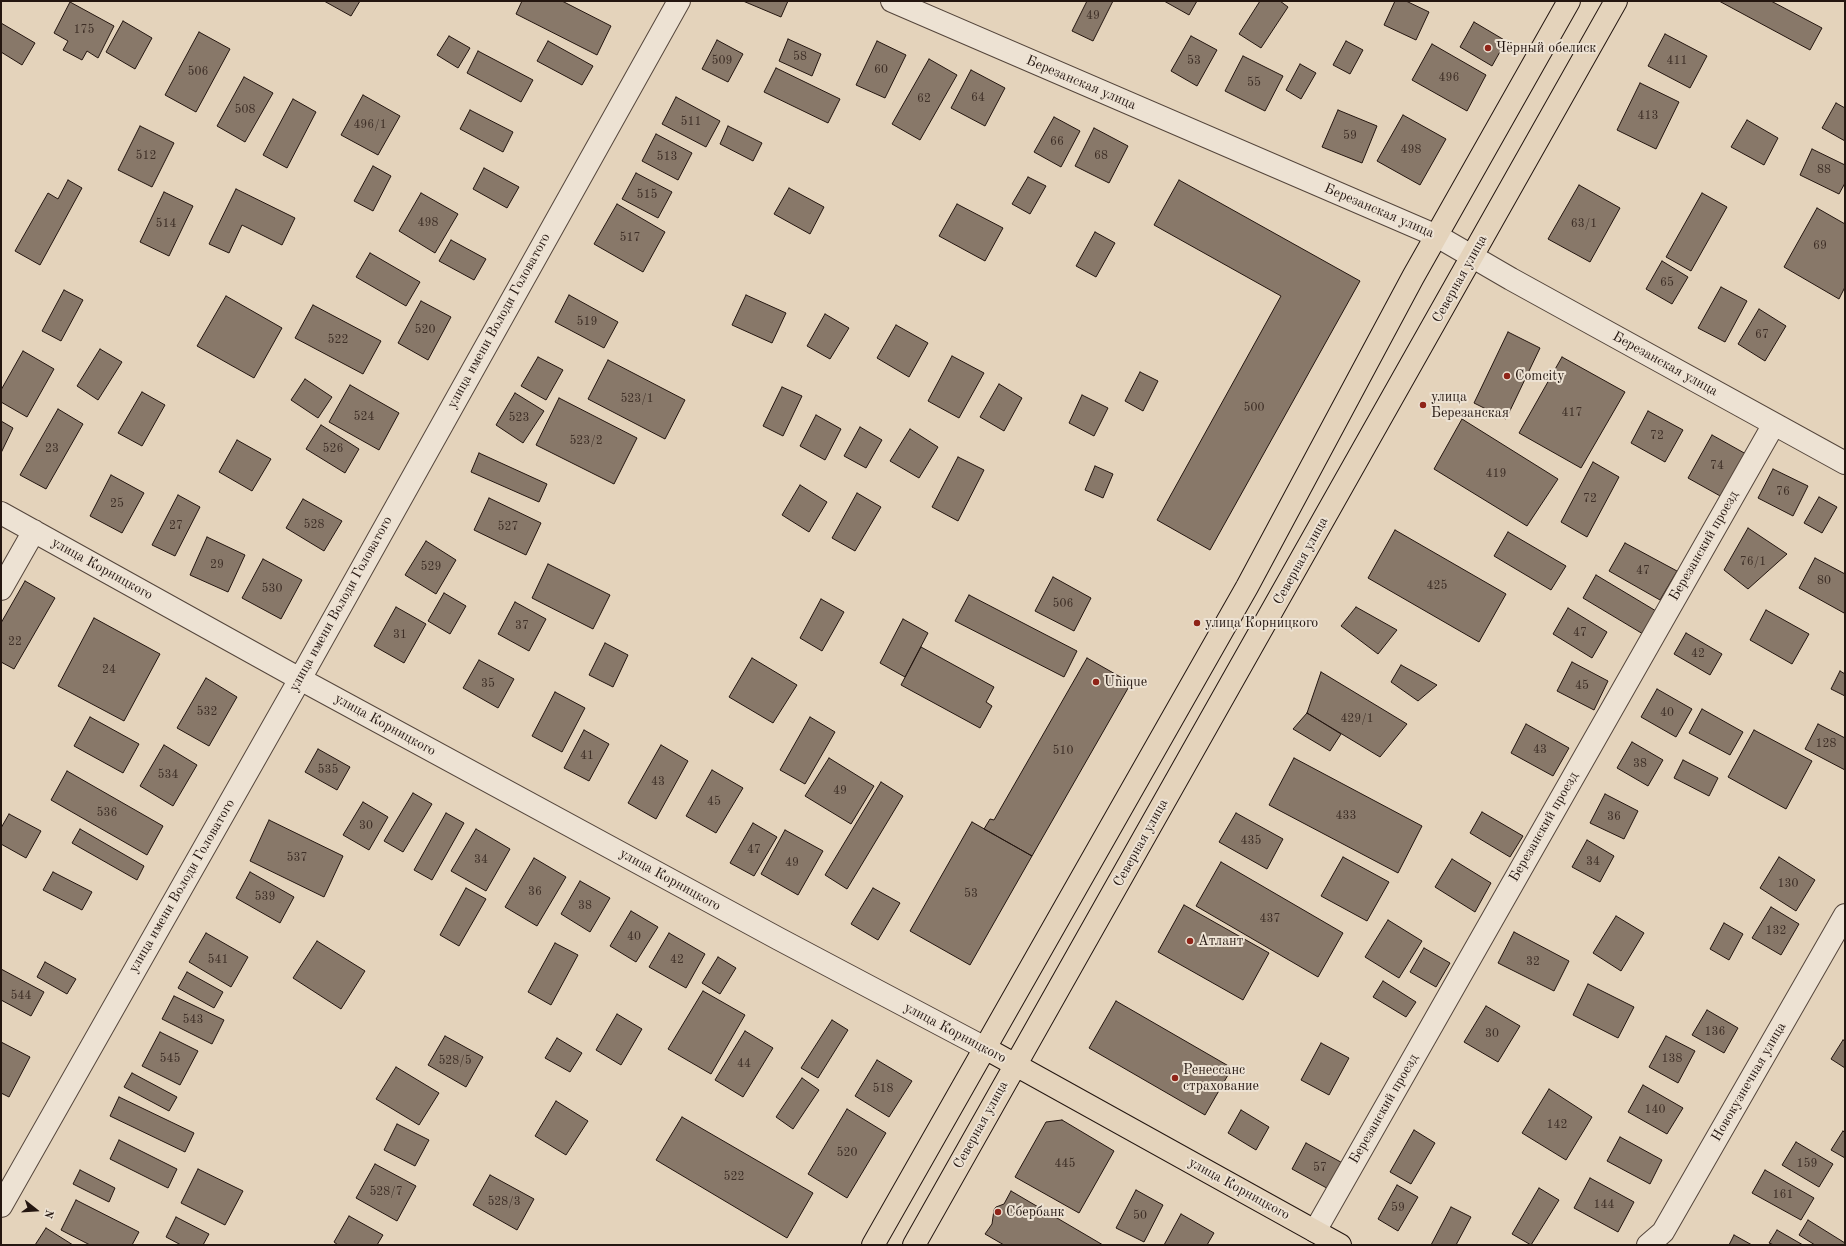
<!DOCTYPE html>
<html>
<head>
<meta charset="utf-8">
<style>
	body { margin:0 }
	#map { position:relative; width:1846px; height:1246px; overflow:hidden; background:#e4d3bb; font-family:"Old Standard TT",serif }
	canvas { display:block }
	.frame { position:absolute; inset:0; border:2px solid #241610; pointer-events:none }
	.north { position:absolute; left:16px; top:1190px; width:40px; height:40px; -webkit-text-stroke:3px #ede2d3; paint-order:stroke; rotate:107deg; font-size:11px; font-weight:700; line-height:16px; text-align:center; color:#241610 }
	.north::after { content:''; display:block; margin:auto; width:14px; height:18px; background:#241610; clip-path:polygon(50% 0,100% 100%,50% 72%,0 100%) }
</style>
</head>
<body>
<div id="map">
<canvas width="1846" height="1246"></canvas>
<div class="frame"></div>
<div class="north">N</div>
</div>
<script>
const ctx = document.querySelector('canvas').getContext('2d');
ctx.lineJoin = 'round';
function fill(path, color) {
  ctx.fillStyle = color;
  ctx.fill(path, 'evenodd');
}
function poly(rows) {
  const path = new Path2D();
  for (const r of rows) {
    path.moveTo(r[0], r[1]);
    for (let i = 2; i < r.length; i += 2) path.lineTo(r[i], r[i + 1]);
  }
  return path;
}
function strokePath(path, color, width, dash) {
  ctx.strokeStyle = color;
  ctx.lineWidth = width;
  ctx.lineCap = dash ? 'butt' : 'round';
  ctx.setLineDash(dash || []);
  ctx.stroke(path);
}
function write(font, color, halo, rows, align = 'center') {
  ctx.font = font + ' "Old Standard TT",serif';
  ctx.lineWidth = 4;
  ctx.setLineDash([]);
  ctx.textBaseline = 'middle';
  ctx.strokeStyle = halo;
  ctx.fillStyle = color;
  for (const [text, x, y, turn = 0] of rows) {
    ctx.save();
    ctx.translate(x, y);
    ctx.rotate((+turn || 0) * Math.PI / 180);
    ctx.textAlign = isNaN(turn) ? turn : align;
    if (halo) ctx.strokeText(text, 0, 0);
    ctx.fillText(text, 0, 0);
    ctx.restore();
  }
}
const building = poly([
	[324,1,360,1,351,16,324,1],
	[522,1,562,1,611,26,597,55,516,14,522,1],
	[743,1,788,1,781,17,743,1],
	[1087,1,1113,1,1093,41,1072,31,1087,1],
	[1164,1,1197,1,1189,15,1164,1],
	[1260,1,1280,1,1288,7,1261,48,1239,34,1260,1],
	[1395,1,1406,1,1429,12,1416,40,1384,25,1395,1],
	[1719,1,1771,1,1822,28,1810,50,1719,1],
	[70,2,114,26,98,58,87,51,82,60,63,50,68,41,54,33,70,2],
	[123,21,152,38,135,69,106,52,123,21],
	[1474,22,1506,41,1492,66,1460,47,1474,22],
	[1,23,35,43,22,65,1,52,1,23],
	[199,32,230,49,196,112,165,95,199,32],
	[1665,34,1707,56,1690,88,1648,66,1665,34],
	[449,36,470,48,458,68,437,55,449,36],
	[1191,36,1217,50,1197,86,1171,71,1191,36],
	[788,39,821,54,812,76,779,61,788,39],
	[717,40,743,54,728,82,702,69,717,40],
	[548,41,593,66,582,85,537,61,548,41],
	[877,41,906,55,885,98,856,85,877,41],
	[1346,41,1363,50,1350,74,1333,65,1346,41],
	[1432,44,1486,75,1467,111,1412,80,1432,44],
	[478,51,533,80,521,102,467,73,478,51],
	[1243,56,1283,76,1265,111,1225,91,1243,56],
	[929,59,957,75,920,140,892,124,929,59],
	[1300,64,1316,73,1301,99,1286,90,1300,64],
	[776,68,840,99,828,123,764,92,776,68],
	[971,70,1005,88,985,126,951,108,971,70],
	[244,77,273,93,245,142,217,126,244,77],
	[1640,83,1679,102,1656,149,1617,130,1640,83],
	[363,95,400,116,378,155,341,135,363,95],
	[676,97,720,121,706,147,662,124,676,97],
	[293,99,316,112,287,168,263,155,293,99],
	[1836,103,1845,108,1845,141,1822,128,1836,103],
	[470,110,513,132,503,152,460,129,470,110],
	[1338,110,1377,126,1362,163,1322,147,1338,110],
	[1403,115,1446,139,1420,185,1377,161,1403,115],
	[1054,117,1080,131,1061,167,1034,152,1054,117],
	[1747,120,1778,138,1764,165,1731,147,1747,120],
	[140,126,174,143,152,187,118,170,140,126],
	[728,126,762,143,753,161,720,144,728,126],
	[1094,128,1128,146,1109,183,1075,166,1094,128],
	[656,134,692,153,678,180,642,161,656,134],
	[1812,149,1845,165,1845,183,1839,194,1800,175,1812,149],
	[373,166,391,176,373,211,354,201,373,166],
	[484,168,519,187,507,208,473,189,484,168],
	[636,173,672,192,658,218,622,199,636,173],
	[1028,177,1046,186,1030,214,1012,204,1028,177],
	[68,180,82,188,40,265,15,251,48,193,58,199,68,180],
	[1179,180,1360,281,1210,550,1157,520,1281,296,1154,225,1179,180],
	[1579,185,1620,208,1590,262,1548,239,1579,185],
	[789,188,824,207,810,234,774,214,789,188],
	[236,189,295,218,282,245,242,225,229,253,209,244,236,189],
	[164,192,193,206,169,256,140,242,164,192],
	[421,193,458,214,435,253,399,231,421,193],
	[1702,193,1727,207,1691,271,1666,257,1702,193],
	[617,204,665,232,643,272,594,244,617,204],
	[957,204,1003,228,985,261,939,236,957,204],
	[1817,208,1845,224,1845,287,1839,299,1784,267,1817,208],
	[1095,232,1115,243,1096,277,1076,266,1095,232],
	[451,240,486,259,474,280,439,261,451,240],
	[370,253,420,282,406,306,356,277,370,253],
	[1662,261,1688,277,1672,304,1646,289,1662,261],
	[1721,287,1747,301,1725,342,1698,328,1721,287],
	[64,290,83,300,61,341,42,331,64,290],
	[569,295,618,322,604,348,555,322,569,295],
	[746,295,786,313,772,343,732,325,746,295],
	[226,296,282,328,254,378,197,346,226,296],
	[421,301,451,317,428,360,398,343,421,301],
	[313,305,381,341,363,374,295,338,313,305],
	[1759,309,1786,326,1765,361,1738,344,1759,309],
	[825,314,849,328,830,359,807,346,825,314],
	[896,325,928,343,909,377,877,358,896,325],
	[1508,332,1540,348,1506,419,1474,403,1508,332],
	[100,349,122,362,98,400,77,386,100,349],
	[23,351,54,369,27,417,1,402,1,390,23,351],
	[952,356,984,373,959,418,928,401,952,356],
	[538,357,563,370,546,400,521,386,538,357],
	[1562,357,1625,392,1581,468,1519,433,1562,357],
	[608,360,685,400,665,439,588,399,608,360],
	[1140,372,1158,381,1143,411,1125,401,1140,372],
	[305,379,332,397,318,418,291,400,305,379],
	[999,384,1022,398,1004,431,980,417,999,384],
	[350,385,399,413,379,450,329,422,350,385],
	[782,387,802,396,783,436,763,426,782,387],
	[142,392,165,405,142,446,118,433,142,392],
	[515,393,544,411,523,443,496,425,515,393],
	[1082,395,1108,408,1094,436,1069,423,1082,395],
	[559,398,637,438,614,484,536,445,559,398],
	[58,409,83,424,46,489,20,475,58,409],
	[1648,411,1683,430,1665,462,1631,443,1648,411],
	[816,415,841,429,825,460,800,446,816,415],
	[1462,419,1558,479,1527,526,1434,469,1462,419],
	[1,421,13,428,1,453,1,421],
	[321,425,359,449,345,473,306,449,321,425],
	[860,427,882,440,866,468,844,456,860,427],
	[910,429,938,447,919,478,890,461,910,429],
	[1712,435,1746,454,1722,497,1688,478,1712,435],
	[237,440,271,459,252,491,219,472,237,440],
	[479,453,547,484,539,502,471,472,479,453],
	[958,457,984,470,958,521,932,507,958,457],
	[1593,462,1619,477,1587,537,1561,522,1593,462],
	[1095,466,1113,474,1103,498,1085,490,1095,466],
	[1773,469,1808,486,1793,516,1758,498,1773,469],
	[111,475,144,493,122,533,90,516,111,475],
	[800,485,827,502,809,532,782,515,800,485],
	[857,493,881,507,855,551,832,538,857,493],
	[178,495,200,507,175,556,152,545,178,495],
	[1819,497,1837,507,1822,533,1804,523,1819,497],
	[489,498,541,523,526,555,474,530,489,498],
	[303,499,342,521,324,551,286,528,303,499],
	[1748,528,1787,554,1748,589,1724,570,1748,528],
	[1395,530,1506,594,1479,642,1368,578,1395,530],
	[1508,532,1566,566,1551,590,1494,556,1508,532],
	[207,537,245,555,228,592,190,575,207,537],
	[426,541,456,560,436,594,405,575,426,541],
	[1625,543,1677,571,1660,600,1609,571,1625,543],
	[1815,558,1845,574,1845,610,1844,613,1799,588,1815,558],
	[263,559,302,580,281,619,242,598,263,559],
	[548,564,610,595,593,629,532,598,548,564],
	[1596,575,1656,611,1643,634,1583,598,1596,575],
	[1053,577,1091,598,1074,631,1035,611,1053,577],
	[25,581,55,598,14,669,1,662,1,623,25,581],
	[444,593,466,606,450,634,428,621,444,593],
	[969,595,1077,651,1064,677,955,621,969,595],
	[821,599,844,612,822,651,800,638,821,599],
	[515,602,546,619,529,651,498,634,515,602],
	[396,607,426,624,404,663,374,646,396,607],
	[1356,607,1397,630,1378,654,1341,626,1356,607],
	[1568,608,1607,632,1592,658,1553,634,1568,608],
	[1766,610,1809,634,1792,664,1750,640,1766,610],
	[94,618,160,654,124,721,58,686,94,618],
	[903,619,928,633,905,677,880,663,903,619],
	[1686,633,1722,654,1710,675,1674,654,1686,633],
	[605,643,628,655,613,687,589,675,605,643],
	[921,647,994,687,986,702,992,706,980,728,901,685,921,647],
	[752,658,797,685,773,723,729,697,752,658],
	[1087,658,1131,683,1032,856,984,829,990,819,994,820,1087,658],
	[479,660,514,679,498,708,463,688,479,660],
	[1572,662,1608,681,1594,710,1557,691,1572,662],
	[1401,665,1437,685,1418,701,1391,682,1401,665],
	[1840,671,1845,674,1845,696,1831,689,1840,671],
	[1321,672,1407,724,1380,757,1307,713,1321,672],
	[206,678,237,697,209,746,177,728,206,678],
	[1657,689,1692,709,1676,737,1641,717,1657,689],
	[555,692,585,708,562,752,532,736,555,692],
	[1702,709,1743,732,1730,755,1689,733,1702,709],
	[1307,713,1341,734,1330,751,1293,729,1307,713],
	[90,717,139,744,123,773,74,746,90,717],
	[810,717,835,732,805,784,780,770,810,717],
	[1526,724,1569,748,1553,776,1511,753,1526,724],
	[1818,724,1845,738,1845,770,1805,749,1818,724],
	[584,730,609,744,589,781,564,768,584,730],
	[1754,730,1812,761,1786,809,1728,777,1754,730],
	[1632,742,1663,760,1648,786,1617,768,1632,742],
	[164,745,197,765,173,806,140,786,164,745],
	[661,745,688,761,656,819,628,803,661,745],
	[318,749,350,767,337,790,305,772,318,749],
	[829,758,874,786,851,824,805,796,829,758],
	[1294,758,1422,826,1398,873,1269,805,1294,758],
	[1683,760,1718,778,1709,796,1674,778,1683,760],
	[712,770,743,788,716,833,686,816,712,770],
	[67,771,163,826,147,855,51,800,67,771],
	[881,782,903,796,847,889,825,875,881,782],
	[413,793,432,804,403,852,384,841,413,793],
	[1605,794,1638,811,1624,839,1590,823,1605,794],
	[363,802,388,817,369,850,343,835,363,802],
	[1482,812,1523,836,1510,857,1470,833,1482,812],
	[446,813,464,823,432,880,414,870,446,813],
	[1236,813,1283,839,1267,869,1219,842,1236,813],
	[9,814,41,831,26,858,1,844,1,828,9,814],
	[269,820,343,856,324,897,250,861,269,820],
	[972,822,1032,856,970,965,910,931,972,822],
	[753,823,777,837,754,876,730,863,753,823],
	[80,829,144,866,137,880,72,843,80,829],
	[476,829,510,849,486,891,451,871,476,829],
	[785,830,823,851,798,895,761,874,785,830],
	[1587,840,1614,856,1600,882,1572,867,1587,840],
	[1343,857,1389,882,1367,921,1321,896,1343,857],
	[1779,857,1815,880,1796,911,1760,888,1779,857],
	[534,858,566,877,537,926,505,907,534,858],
	[1452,859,1491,883,1475,912,1435,887,1452,859],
	[1221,862,1343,933,1318,977,1196,906,1221,862],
	[53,872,92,892,82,910,43,890,53,872],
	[250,872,294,897,280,923,236,898,250,872],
	[580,881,610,898,590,932,561,914,580,881],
	[466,888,486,899,459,946,440,935,466,888],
	[873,888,900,903,878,940,851,924,873,888],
	[1184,905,1269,953,1243,1000,1158,952,1184,905],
	[1771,907,1799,924,1781,955,1752,938,1771,907],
	[631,911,658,927,636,962,610,946,631,911],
	[1616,916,1644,933,1621,971,1593,953,1616,916],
	[1388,920,1422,941,1399,978,1365,957,1388,920],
	[1724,923,1743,934,1729,960,1710,949,1724,923],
	[1514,932,1569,961,1554,991,1498,963,1514,932],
	[206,933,248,957,231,987,189,962,206,933],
	[669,933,705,954,686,988,649,967,669,933],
	[317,941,365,971,341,1009,293,978,317,941],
	[555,943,578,955,551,1005,528,992,555,943],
	[1424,948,1450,963,1436,987,1410,972,1424,948],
	[718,957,736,968,720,994,702,983,718,957],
	[45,962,76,979,67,994,37,977,45,962],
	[1,969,44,992,31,1016,1,1000,1,969],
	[187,972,223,992,214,1008,178,988,187,972],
	[1383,981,1416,1002,1406,1017,1373,997,1383,981],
	[1588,984,1634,1007,1618,1038,1573,1015,1588,984],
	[703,991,745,1015,711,1074,668,1049,703,991],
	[174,996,224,1020,212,1044,162,1019,174,996],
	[1116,1001,1232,1068,1205,1115,1089,1048,1116,1001],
	[1486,1006,1520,1026,1498,1062,1464,1042,1486,1006],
	[1707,1010,1738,1028,1724,1053,1692,1035,1707,1010],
	[617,1014,642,1029,621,1065,596,1050,617,1014],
	[832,1020,848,1030,818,1078,801,1068,832,1020],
	[745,1031,773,1048,743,1097,715,1080,745,1031],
	[160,1032,198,1051,180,1085,142,1066,160,1032],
	[445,1036,483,1057,466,1087,428,1065,445,1036],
	[1666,1036,1695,1051,1678,1083,1649,1067,1666,1036],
	[557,1038,582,1053,570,1072,545,1058,557,1038],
	[1843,1040,1845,1041,1845,1068,1831,1059,1843,1040],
	[1,1042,30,1057,9,1097,1,1093,1,1042],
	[1321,1043,1349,1058,1329,1095,1301,1080,1321,1043],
	[877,1060,912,1081,889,1117,855,1096,877,1060],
	[396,1067,439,1093,419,1125,376,1099,396,1067],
	[132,1073,177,1097,169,1111,124,1087,132,1073],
	[802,1078,819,1090,793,1129,776,1117,802,1078],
	[1643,1085,1683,1108,1667,1134,1628,1112,1643,1085],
	[1549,1089,1592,1117,1566,1160,1522,1133,1549,1089],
	[119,1097,194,1133,185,1152,110,1116,119,1097],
	[556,1101,588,1121,566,1155,535,1136,556,1101],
	[847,1109,886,1133,847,1198,808,1174,847,1109],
	[1241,1110,1269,1127,1256,1150,1228,1133,1241,1110],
	[682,1117,813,1193,787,1238,656,1160,682,1117],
	[1062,1120,1114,1151,1079,1213,1015,1177,1046,1122,1062,1120],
	[397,1124,429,1140,415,1166,384,1150,397,1124],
	[1414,1130,1435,1143,1411,1184,1390,1172,1414,1130],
	[1843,1131,1845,1133,1845,1158,1831,1150,1843,1131],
	[1620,1137,1662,1160,1650,1184,1607,1161,1620,1137],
	[119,1140,177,1169,168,1188,110,1159,119,1140],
	[1796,1142,1833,1164,1819,1187,1782,1165,1796,1142],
	[1306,1143,1348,1166,1334,1192,1292,1169,1306,1143],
	[375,1164,416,1186,397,1221,356,1198,375,1164],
	[198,1169,243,1191,225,1225,181,1203,198,1169],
	[80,1170,115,1188,109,1202,73,1184,80,1170],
	[1765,1170,1814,1198,1801,1220,1752,1193,1765,1170],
	[490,1175,534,1199,517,1230,473,1205,490,1175],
	[1590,1178,1634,1202,1618,1232,1574,1208,1590,1178],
	[1397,1185,1418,1197,1398,1231,1378,1219,1397,1185],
	[1539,1188,1559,1200,1531,1245,1512,1234,1539,1188],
	[1136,1190,1163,1205,1144,1242,1116,1228,1136,1190],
	[1011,1191,1103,1245,1004,1245,985,1234,992,1224,994,1210,996,1207,1004,1204,1011,1191],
	[76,1200,139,1232,132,1245,90,1245,61,1230,76,1200],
	[1451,1207,1471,1217,1456,1245,1431,1245,1451,1207],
	[1181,1214,1214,1233,1207,1245,1164,1245,1181,1214],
	[349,1216,383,1235,377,1245,338,1245,334,1242,349,1216],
	[176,1217,209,1234,203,1245,181,1245,166,1237,176,1217],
	[1808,1220,1845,1243,1845,1245,1815,1245,1799,1235,1808,1220],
	[46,1228,73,1245,35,1245,46,1228],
	[1777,1230,1803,1245,1774,1245,1769,1243,1777,1230],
	[1734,1235,1752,1245,1729,1245,1734,1235]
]);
fill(building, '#887869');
strokePath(building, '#241610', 1);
const minor = poly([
	[892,1,1437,236,1511,279,1845,463],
	[1,513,300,679,779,939,985,1048],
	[1,589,34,531],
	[1,1206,300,679,679,1],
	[1315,1231,1774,424],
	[1648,1245,1663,1232,1845,915]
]);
const major = poly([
	[985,1048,1340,1245],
	[873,1245,1247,587,1413,277,1569,1],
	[914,1245,1616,1]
]);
strokePath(minor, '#54453b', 24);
strokePath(major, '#241610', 24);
strokePath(minor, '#ede2d3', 22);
strokePath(major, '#e4d3bb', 22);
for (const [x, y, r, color] of [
	[1488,48,4,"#8f2418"],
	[1507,376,4,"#8f2418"],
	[1423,405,4,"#8f2418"],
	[1197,623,4,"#8f2418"],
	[1096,682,4,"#8f2418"],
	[1190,941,4,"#8f2418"],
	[1175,1078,4,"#8f2418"],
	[998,1212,4,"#8f2418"]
]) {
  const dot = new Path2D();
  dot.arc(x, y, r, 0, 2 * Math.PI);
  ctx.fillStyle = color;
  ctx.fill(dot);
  strokePath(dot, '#ede2d3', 1.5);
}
write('12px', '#3d2e26', null, [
	["49",1093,16],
	["175",84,30],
	["58",800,57],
	["509",722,61],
	["53",1194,61],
	["411",1677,61],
	["60",881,70],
	["506",198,72],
	["496",1449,78],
	["55",1254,83],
	["64",978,98],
	["62",924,99],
	["508",245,110],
	["413",1648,116],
	["511",691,122],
	["496/1",370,125],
	["59",1350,136],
	["66",1057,142],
	["498",1411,150],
	["512",146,156],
	["68",1101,156],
	["513",667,157],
	["88",1824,170],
	["515",647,195],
	["498",428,223],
	["514",166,224],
	["63/1",1584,224],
	["517",630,238],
	["69",1820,246],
	["65",1667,283],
	["519",587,322],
	["520",425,330],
	["67",1762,335],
	["522",338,340],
	["523/1",637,399],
	["500",1254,408],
	["417",1572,413],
	["524",364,417],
	["523",519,418],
	["72",1657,436],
	["523/2",586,441],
	["23",52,449],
	["526",333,449],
	["74",1717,466],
	["419",1496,474],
	["76",1783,492],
	["72",1590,499],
	["25",117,504],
	["528",314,525],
	["27",176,526],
	["527",508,527],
	["76/1",1753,562],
	["29",217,565],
	["529",431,567],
	["47",1643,571],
	["80",1824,581],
	["425",1437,586],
	["530",272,589],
	["506",1063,604],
	["37",522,626],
	["47",1580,633],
	["31",400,635],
	["22",15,642],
	["42",1698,654],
	["24",109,670],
	["35",488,684],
	["45",1582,686],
	["532",207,712],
	["40",1667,713],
	["429/1",1357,719],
	["128",1826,744],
	["43",1540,750],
	["510",1063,751],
	["41",587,756],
	["38",1640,764],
	["535",328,770],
	["534",168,775],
	["43",658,782],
	["49",840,791],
	["45",714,802],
	["536",107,813],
	["433",1346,816],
	["36",1614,817],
	["30",366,826],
	["435",1251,841],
	["47",754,850],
	["537",297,858],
	["34",481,860],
	["34",1593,862],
	["49",792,863],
	["130",1788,884],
	["36",535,892],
	["53",971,894],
	["539",265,897],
	["38",585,906],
	["437",1270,919],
	["132",1776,931],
	["40",634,937],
	["541",218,960],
	["42",677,960],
	["32",1533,962],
	["544",21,996],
	["543",193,1020],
	["136",1715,1032],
	["30",1492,1034],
	["545",170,1059],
	["138",1672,1059],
	["528/5",455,1061],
	["44",744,1064],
	["518",883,1089],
	["140",1655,1110],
	["142",1557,1125],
	["520",847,1153],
	["445",1065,1164],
	["159",1807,1164],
	["57",1320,1168],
	["522",734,1177],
	["528/7",386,1192],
	["161",1783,1195],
	["528/3",504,1202],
	["144",1604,1205],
	["59",1398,1208],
	["50",1140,1216]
]);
write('14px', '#241610', '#ede2d3', [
	["Чёрный обелиск",1496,48],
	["Comcity",1515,376],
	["улица",1431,397],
	["Березанская",1431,413],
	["улица Корницкого",1205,623],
	["Unique",1104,682],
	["Атлант",1198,941],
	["Ренессанс",1183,1070],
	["страхование",1183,1086],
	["Сбербанк",1006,1212]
], 'left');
write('14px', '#241610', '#ede2d3', [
	["Березанская улица",1081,83,23],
	["Березанская улица",1379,211,23],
	["Северная улица",1460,279,-61],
	["улица имени Володи Головатого",499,321,-61],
	["Березанская улица",1665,364,29],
	["Березанский проезд",1704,546,-60],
	["Северная улица",1301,561,-61],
	["улица Корницкого",102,569,29],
	["улица имени Володи Головатого",341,604,-61],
	["улица Корницкого",385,725,29],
	["Березанский проезд",1544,827,-60],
	["Северная улица",1141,843,-61],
	["улица Корницкого",670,880,29],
	["улица имени Володи Головатого",182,886,-60],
	["улица Корницкого",955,1033,28],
	["Новокузнечная улица",1749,1082,-60],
	["Березанский проезд",1384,1109,-60],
	["Северная улица",981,1125,-61],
	["улица Корницкого",1239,1189,29]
]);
</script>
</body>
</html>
